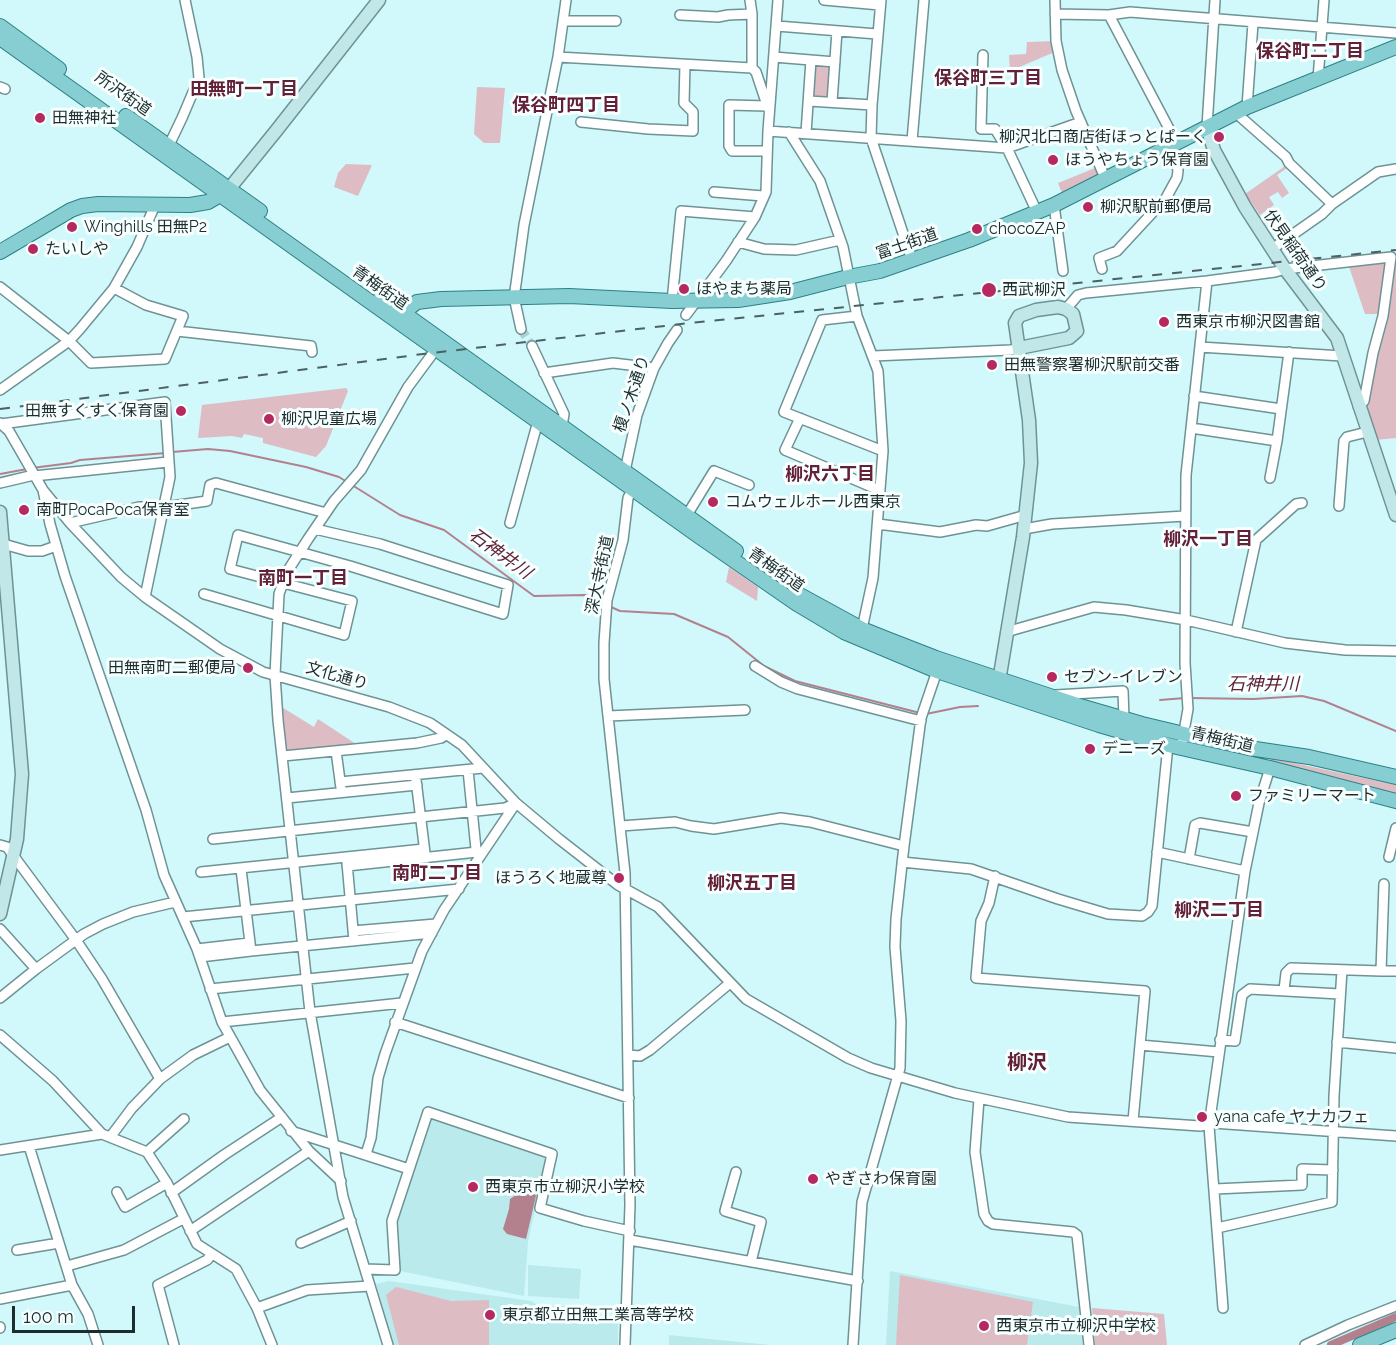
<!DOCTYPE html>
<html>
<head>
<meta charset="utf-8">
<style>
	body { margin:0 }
	#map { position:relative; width:1396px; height:1345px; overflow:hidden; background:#d1f8fa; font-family:Raleway,sans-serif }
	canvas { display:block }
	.scale { position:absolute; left:12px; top:1306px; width:123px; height:27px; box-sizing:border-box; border:3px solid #1d2c2d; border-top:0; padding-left:8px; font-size:18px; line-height:21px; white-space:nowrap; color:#1d2c2d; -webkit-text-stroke:4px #f7ffff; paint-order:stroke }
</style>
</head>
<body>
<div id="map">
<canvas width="1396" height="1345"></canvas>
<div class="scale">100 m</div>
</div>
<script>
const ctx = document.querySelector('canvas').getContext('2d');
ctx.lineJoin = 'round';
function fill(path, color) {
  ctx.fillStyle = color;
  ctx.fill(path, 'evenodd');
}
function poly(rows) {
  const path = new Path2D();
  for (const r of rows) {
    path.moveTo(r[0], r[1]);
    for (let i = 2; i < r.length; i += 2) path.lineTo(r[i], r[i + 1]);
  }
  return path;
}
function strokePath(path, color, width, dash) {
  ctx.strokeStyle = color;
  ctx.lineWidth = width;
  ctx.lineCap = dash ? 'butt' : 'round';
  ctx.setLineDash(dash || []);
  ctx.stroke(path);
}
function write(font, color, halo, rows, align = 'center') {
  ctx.font = font + ' Raleway,"Noto Sans JP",sans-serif';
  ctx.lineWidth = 6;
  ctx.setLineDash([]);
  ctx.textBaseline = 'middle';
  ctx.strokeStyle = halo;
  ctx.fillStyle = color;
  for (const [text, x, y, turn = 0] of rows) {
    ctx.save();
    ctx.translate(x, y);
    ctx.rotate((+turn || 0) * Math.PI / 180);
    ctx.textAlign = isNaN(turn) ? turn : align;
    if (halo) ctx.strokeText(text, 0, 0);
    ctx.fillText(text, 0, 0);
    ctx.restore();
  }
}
fill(poly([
	[431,1116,547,1154,528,1242,524,1296,395,1270,396,1221],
	[528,1265,581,1269,579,1299,528,1296],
	[890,1271,1079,1307,1083,1345,886,1345],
	[389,1281,531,1301,539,1306,567,1306,574,1312,618,1318,618,1345,393,1345,376,1284],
	[669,1335,770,1345,669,1345]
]), '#baeaec');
fill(poly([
	[1056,41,1057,51,1010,71,1009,55,1026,54,1027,42],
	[811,60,835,62,832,102,809,101],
	[477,87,505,88,500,143,484,143,474,134],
	[346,164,372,165,358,196,334,187,338,173],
	[1288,164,1290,166,1277,175,1289,193,1282,198,1278,192,1269,197,1274,205,1260,215,1245,194],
	[1100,166,1105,178,1064,198,1058,183],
	[1393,258,1396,258,1396,438,1375,440,1364,411],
	[1389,259,1380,314,1365,314,1348,264],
	[346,388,348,391,326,446,316,457,263,443,263,438,244,434,242,438,232,436,198,438,202,405],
	[729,567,758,587,757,601,726,582],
	[280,706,314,727,318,719,359,746,286,752],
	[1271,758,1396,785,1396,796,1270,762],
	[900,1275,1033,1302,1027,1345,896,1345],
	[396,1287,451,1301,489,1300,489,1345,399,1345,386,1295],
	[1092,1308,1164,1314,1167,1345,1095,1345]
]), '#debcc4');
fill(poly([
	[526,1188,533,1191,536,1196,526,1239,507,1234,503,1229,509,1209,510,1199]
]), '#b3818e');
strokePath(poly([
	[172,452,208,449,230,451,306,467,339,477,347,482],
	[32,468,71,463,80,460,166,453],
	[0,474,27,469],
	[352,485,400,515,444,530,534,596,585,595,603,603],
	[611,607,620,611,674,614,728,637,764,666,795,681,920,713],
	[1190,698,1254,699,1302,696,1324,701,1396,731],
	[1160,700,1185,698],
	[926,714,960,707,978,706]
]), '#b3818e', 2);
strokePath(poly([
	[1331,1345,1396,1317]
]), '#b3818e', 8);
strokePath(poly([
	[521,329,532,346]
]), '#adcfd1', 9, [9, 4.5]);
const street = poly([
	[750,0,752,14,752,68,756,72,768,108],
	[824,0,880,5],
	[881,0,872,105,871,138,912,260],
	[1055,0,1056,41,1062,70,1076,111,1106,180],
	[1055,14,1109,15,1130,12,1396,33],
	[680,15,718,17,728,15,752,14],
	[1109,15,1175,140],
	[563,21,616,21],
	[777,26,877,34],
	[983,55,981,129,995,129,1007,148,1081,122],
	[558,57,752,68],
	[774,57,835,62],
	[1318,79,1324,0],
	[0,87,5,89],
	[809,101,872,105],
	[832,102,837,31],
	[1247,107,1253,23],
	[1236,113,1286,157,1289,163,1332,204],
	[581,122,648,129,693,131,693,112,684,103,685,65],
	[1207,127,1215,0],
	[768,131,1007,148,1037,212],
	[789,132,820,181,843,247,857,316,878,371,883,451,873,578,862,629],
	[806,133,811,60],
	[912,141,924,0],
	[167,144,171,141,182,118,199,78,197,57,185,0],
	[767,151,732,151,729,146,729,105,767,106],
	[714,192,763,196],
	[1054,205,1063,271],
	[738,242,764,249,796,250,840,240],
	[1272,249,1322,214,1332,204,1378,172,1396,169],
	[1102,269,1099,258,1117,251,1166,198,1177,178,1178,171,1173,145],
	[0,287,69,341,91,363,165,359,183,316,146,305,114,288],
	[672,301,681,211,755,217],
	[1066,309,1078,295,1086,293,1207,281,1275,272,1285,269,1391,257,1383,316,1373,353,1364,401,1358,406],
	[686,315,726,261,755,217,766,192,768,131,778,0],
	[857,316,822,320,784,412,883,451],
	[521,329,514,297,516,284,524,225,558,57,566,0],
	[177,331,311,346,312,352],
	[532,346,564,414,562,426],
	[1200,347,1342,356],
	[873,356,1011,350,1019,348],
	[544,373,613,363,654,368],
	[0,390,69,341,80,329,114,288,137,247,155,205],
	[1194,396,1281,409],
	[800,418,785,450,879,490],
	[0,423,9,431,43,490,50,524,65,576,146,810,164,875,197,949,222,1022,260,1090,309,1151,341,1181],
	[1,424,165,402,170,477,145,597],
	[1191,428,1277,441],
	[625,471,637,415,654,368,668,343,677,330],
	[34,476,168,462],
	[1270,478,1277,441,1289,352],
	[0,483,34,475],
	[43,490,70,523,121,577,145,597,220,649,263,672,389,707,430,723,462,745,516,803,559,839,618,885,658,907,746,999,848,1058,871,1068,955,1093,1068,1117,1200,1126,1213,1123,1396,1136],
	[1339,506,1344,441,1347,437,1367,432],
	[687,515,714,471,749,485],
	[70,523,139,507,165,507,207,501,210,485,216,483,326,513],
	[510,523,538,421],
	[878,524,940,532,976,525,987,526,1026,515],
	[1024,529,1052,524,1185,516],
	[0,543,28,551,42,551,56,546],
	[204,594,344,635,352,601,230,569,238,535,350,566,503,614,508,585,380,544,315,529],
	[1006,632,1094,607,1126,610,1186,620,1285,643,1345,650,1396,651],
	[1236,632,1256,540,1296,504,1302,503],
	[755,666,781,682,798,689,921,721],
	[1056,695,1123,691,1124,719],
	[608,716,745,710],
	[1181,748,1188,709,1185,663,1186,475,1207,281],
	[336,751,341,788],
	[283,756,417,743,441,738,446,735],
	[468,770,476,849,481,855],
	[416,780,425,853],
	[340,782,483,768],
	[287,798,417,785],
	[621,826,675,822,691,826,714,829,781,818,810,822,904,846],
	[213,839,505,808,516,803],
	[0,845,7,847,76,940,102,979,160,1079],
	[1157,852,1245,871],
	[1389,857,1396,828],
	[1189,859,1195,825,1200,823,1253,832],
	[902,862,971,869,1058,899,1108,914,1142,916,1148,912,1152,906,1168,745],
	[347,863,354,941],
	[347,866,477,852],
	[241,869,251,951,432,933],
	[201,872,424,849],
	[995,876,989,903,981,921,976,978,1145,991,1133,1121],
	[183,917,459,889],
	[0,929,36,969],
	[353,931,436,924],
	[197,949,249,943],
	[200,957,251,951],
	[1381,971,1396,971],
	[210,989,415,968],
	[1284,990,1286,973,1291,968,1381,971,1384,884],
	[0,998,36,969,84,934,103,924,133,912,175,902],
	[222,1022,402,1003],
	[395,1022,629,1098],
	[0,1035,53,1081,102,1134],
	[1220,1040,1235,1041,1242,995,1250,989,1340,994],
	[1337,1042,1396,1048],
	[1140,1045,1219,1052],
	[628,1055,640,1056,650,1050,730,983],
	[979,1099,975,1152,984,1214,988,1221,993,1224,1073,1232,1077,1235,1089,1345],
	[291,1131,409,1169],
	[111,1136,132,1108,160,1079,193,1055,230,1037],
	[29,1146,72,1285,88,1314,98,1345],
	[0,1150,102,1134,147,1152,167,1183,197,1244,236,1269,257,1308,272,1345],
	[147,1152,184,1119],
	[366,1154,371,1138,378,1078,385,1054,422,951,444,910,516,803],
	[736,1172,725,1211,761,1222,751,1262],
	[1215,1189,1302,1185,1302,1169,1333,1170],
	[117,1192,125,1207,167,1183],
	[171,1193,224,1155,282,1117],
	[1217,1228,1332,1202,1334,1096,1342,970],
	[190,1231,309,1151],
	[630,1240,858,1281],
	[301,1243,351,1221],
	[17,1250,59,1243],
	[67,1266,124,1250,183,1219],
	[365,1269,395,1270,392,1221,428,1112,552,1154,540,1208,584,1221,630,1231],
	[0,1299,72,1285],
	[257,1308,307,1290,370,1286],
	[1223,1308,1209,1126,1245,871,1259,803,1270,768],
	[0,1327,0,1328],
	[174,1345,158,1285,207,1260,212,1254],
	[388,1345,343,1197,310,1012,278,720,275,675,279,594,287,572,308,539,334,501,361,470,408,387,436,349],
	[625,1345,630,1205,625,873,604,679,604,643,607,600,623,540,628,498,634,486],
	[853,1345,862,1202,900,1068,901,1021,895,947,896,919,904,846,921,718,937,671],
	[1305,1345,1348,1325,1396,1306]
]);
const secondary = poly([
	[1207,127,1214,150,1245,207,1285,269,1337,338,1396,515],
	[229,189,276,131,379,0],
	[0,512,22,774,17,839,0,914],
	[998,687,1023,537,1031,463,1029,420,1015,323,1019,316,1036,310,1058,307,1066,309,1073,314,1077,331,1069,338,1019,348]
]);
const primary = poly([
	[0,26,59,69],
	[0,38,700,537,797,604,844,632,937,671,1099,725,1168,745,1270,768,1396,801],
	[126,116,260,211],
	[0,252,71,210,82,206,98,204,190,205,208,202,225,192],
	[381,297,736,551],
	[397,317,417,302,441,299,569,296,672,301,738,300,790,292,848,277,880,271,969,240,1054,205,1247,107,1396,47],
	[798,594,862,629,887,639,936,658,1080,706,1142,724,1184,734,1249,748,1309,757,1396,777],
	[1360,1345,1396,1330]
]);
strokePath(street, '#6f9395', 12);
strokePath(secondary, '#6f9395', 15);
strokePath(primary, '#2d8085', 16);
strokePath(street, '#fff', 9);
strokePath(secondary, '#c2e7e8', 12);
strokePath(primary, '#86ced2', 14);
strokePath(poly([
	[0,409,423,354,681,324,1396,250]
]), '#4c6162', 2, [10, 10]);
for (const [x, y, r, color] of [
	[40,118,6,"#b62960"],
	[1219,137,6,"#b62960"],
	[1053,160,6,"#b62960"],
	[1088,207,6,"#b62960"],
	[72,227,6,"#b62960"],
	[977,229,6,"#b62960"],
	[33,249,6,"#b62960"],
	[684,289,6,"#b62960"],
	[989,290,8,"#b62960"],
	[1164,322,6,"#b62960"],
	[992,365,6,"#b62960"],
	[181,411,6,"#b62960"],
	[269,419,6,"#b62960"],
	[713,502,6,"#b62960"],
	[24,510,6,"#b62960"],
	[248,668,6,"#b62960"],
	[1052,677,6,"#b62960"],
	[1090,749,6,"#b62960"],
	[1236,796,6,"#b62960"],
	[619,878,6,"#b62960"],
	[1202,1117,6,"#b62960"],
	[813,1179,6,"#b62960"],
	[473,1187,6,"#b62960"],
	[490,1315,6,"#b62960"],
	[984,1326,6,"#b62960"]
]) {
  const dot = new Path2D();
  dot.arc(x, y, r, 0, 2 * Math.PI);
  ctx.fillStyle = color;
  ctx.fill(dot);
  strokePath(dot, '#f7ffff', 2);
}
write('16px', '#1d2c2d', '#f7ffff', [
	["所沢街道",123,94,35],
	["富士街道",907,244,-19],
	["伏見稲荷通り",1295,251,55],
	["青梅街道",380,288,35],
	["榎ノ木通り",632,394,-71],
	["青梅街道",776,570,35],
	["深大寺街道",600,575,-78],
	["文化通り",337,676,16],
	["青梅街道",1222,740,13]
]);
write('16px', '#1d2c2d', '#f7ffff', [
	["田無神社",52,118],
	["柳沢北口商店街ほっとぱーく",1207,137,"right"],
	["ほうやちょう保育園",1065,160],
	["柳沢駅前郵便局",1100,207],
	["Winghills 田無P2",84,227],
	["chocoZAP",989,229],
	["たいしや",45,249],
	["ほやまち薬局",696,289],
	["西武柳沢",1002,290],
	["西東京市柳沢図書館",1176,322],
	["田無警察署柳沢駅前交番",1004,365],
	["田無すくすく保育園",169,411,"right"],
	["柳沢児童広場",281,419],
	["コムウェルホール西東京",725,502],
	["南町PocaPoca保育室",36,510],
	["田無南町二郵便局",236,668,"right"],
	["セブン-イレブン",1064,677],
	["デニーズ",1102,749],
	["ファミリーマート",1248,796],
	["ほうろく地蔵尊",607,878,"right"],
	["yana cafe ヤナカフェ",1214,1117],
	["やぎさわ保育園",825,1179],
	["西東京市立柳沢小学校",485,1187],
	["東京都立田無工業高等学校",502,1315],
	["西東京市立柳沢中学校",996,1326]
], 'left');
write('bold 18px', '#642037', '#f7ffff', [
	["保谷町二丁目",1310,52],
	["保谷町三丁目",988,79],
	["田無町一丁目",244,90],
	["保谷町四丁目",566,106],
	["柳沢六丁目",830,475],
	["柳沢一丁目",1208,540],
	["南町一丁目",303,579],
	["南町二丁目",437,874],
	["柳沢五丁目",752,884],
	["柳沢二丁目",1219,911]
]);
write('italic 18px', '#612237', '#f7ffff', [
	["石神井川",500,554,36],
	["石神井川",1263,685]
]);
write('bold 20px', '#642037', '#f7ffff', [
	["柳沢",1027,1063]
]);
</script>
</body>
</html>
